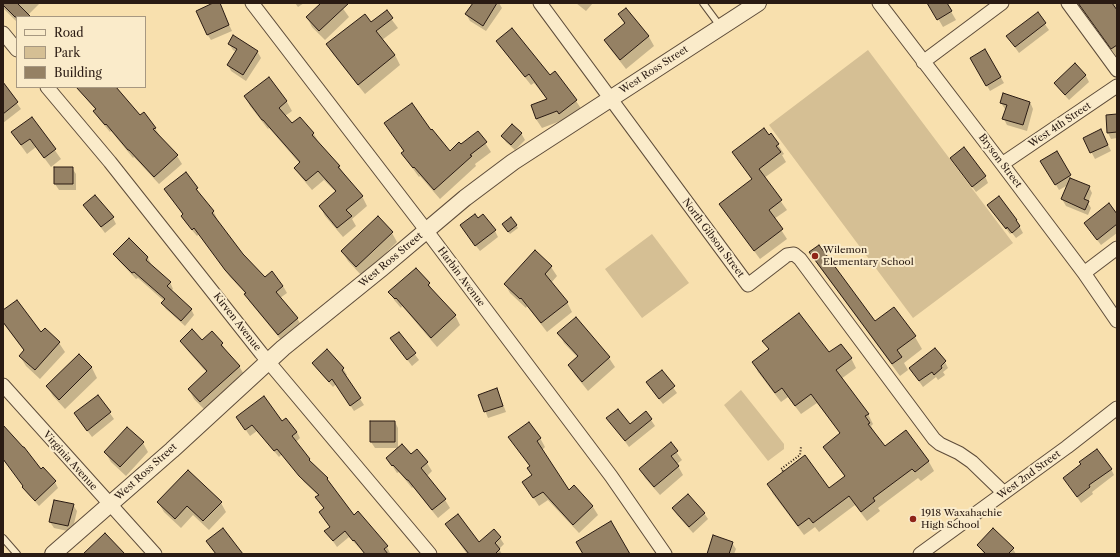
<!DOCTYPE html>
<html>
<head>
<meta charset="utf-8">
<style>
	body { margin:0 }
	#map { position:relative; width:1120px; height:557px; overflow:hidden; background:#f8e0ae; font-family:"Libre Caslon Text",serif }
	canvas { display:block }
	.frame { position:absolute; inset:0; border:4px solid #2a1b13; pointer-events:none }
	.legend { position:absolute; left:16px; top:16px; width:130px; height:72px; box-sizing:border-box; background:#faebca; border:1px solid #a79881; margin:0; padding:5px 7px; list-style:none; font-size:12px; color:#2a1b13 }
	.legend li { display:flex; align-items:center; gap:8px; height:20px }
	.legend b { width:20px; border:1px solid #a79881 }
</style>
</head>
<body>
<div id="map">
<canvas width="1120" height="557"></canvas>
<div class="frame"></div>
<ul class="legend">
<li><b style="height:5px;background:#faebca"></b>Road</li>
<li><b style="height:11px;background:#d5bf94"></b>Park</li>
<li><b style="height:11px;background:#958164"></b>Building</li>
</ul>
</div>
<script>
const ctx = document.querySelector('canvas').getContext('2d');
ctx.lineJoin = 'round';
function fill(path, color) {
  ctx.fillStyle = color;
  ctx.fill(path, 'evenodd');
}
function poly(rows) {
  const path = new Path2D();
  for (const r of rows) {
    path.moveTo(r[0], r[1]);
    for (let i = 2; i < r.length; i += 2) path.lineTo(r[i], r[i + 1]);
  }
  return path;
}
function strokePath(path, color, width, dash) {
  ctx.strokeStyle = color;
  ctx.lineWidth = width;
  ctx.lineCap = dash ? 'butt' : 'round';
  ctx.setLineDash(dash || []);
  ctx.stroke(path);
}
function write(font, color, halo, rows, align = 'center') {
  ctx.font = font + ' "Libre Caslon Text",serif';
  ctx.lineWidth = 4;
  ctx.setLineDash([]);
  ctx.textBaseline = 'middle';
  ctx.strokeStyle = halo;
  ctx.fillStyle = color;
  for (const [text, x, y, turn = 0] of rows) {
    ctx.save();
    ctx.translate(x, y);
    ctx.rotate((+turn || 0) * Math.PI / 180);
    ctx.textAlign = isNaN(turn) ? turn : align;
    if (halo) ctx.strokeText(text, 0, 0);
    ctx.fillText(text, 0, 0);
    ctx.restore();
  }
}
fill(poly([
	[868,50,1013,243,913,318,769,125],
	[652,234,689,283,642,318,605,269],
	[741,390,784,444,784,449,768,461,724,405]
]), '#d5bf94');
fill(poly([
	[3,3,40,3,28,15,29,17,17,17,17,22,3,8],
	[215,3,219,3,232,31,211,40,207,34],
	[295,3,304,3,298,7],
	[322,3,339,3,349,17,325,40,312,27,307,17],
	[474,3,499,3,502,8,486,31,470,21,466,14],
	[576,3,593,3,586,11],
	[929,3,946,3,956,20,943,27],
	[1077,3,1117,3,1117,9,1116,10,1117,12,1117,57],
	[626,9,649,37,654,46,626,69,611,50,605,41,625,25,619,15],
	[386,12,398,28,382,40,395,55,400,65,365,94,333,54,327,45,371,24],
	[1037,13,1049,30,1019,53,1011,42],
	[497,41,550,76,555,72,576,101,582,110,563,120,542,128,536,119,548,100,534,83,531,85,503,50],
	[229,44,257,51,261,58,246,81,231,71,228,65,236,52,233,50],
	[985,50,1004,83,990,91,971,58],
	[1075,64,1086,76,1089,82,1069,100,1059,89,1055,83],
	[269,78,287,102,292,111,285,116,292,125,300,118,314,134,319,143,339,166,345,176,362,196,367,206,352,219,356,226,343,237,325,216,320,206,336,192,324,180,312,190,301,177,295,168,300,164,269,128,268,129,250,106,245,96],
	[3,84,21,109,3,123],
	[76,87,115,87,140,117,155,128,160,136,177,156,182,164,159,184,134,157,133,158,111,131,110,132,99,119,95,111,96,110],
	[1030,102,1033,109,1027,131,1007,125,1004,119,1006,110,1005,109,1001,103],
	[1117,115,1117,138,1111,139,1108,133],
	[32,118,61,159,51,167,36,147,27,154,12,133],
	[385,123,431,131,450,152,461,145,478,132,491,152,475,164,476,166,440,199,420,176,419,177,408,162,403,153,404,152],
	[1101,130,1111,151,1095,159,1084,138],
	[521,133,525,140,515,150,506,142,502,136],
	[771,134,784,154,782,155,786,162,764,178,787,210,774,219,787,239,760,259,726,213,720,204,752,180,733,152],
	[1056,153,1072,180,1089,187,1092,193,1088,203,1091,208,1088,215,1066,206,1062,199,1068,185,1059,190,1042,161],
	[951,158,985,176,988,183,976,192],
	[72,168,76,174,76,190,59,190,55,184],
	[186,174,197,189,200,196,214,212,217,219,216,220,242,255,264,279,283,286,287,293,280,298,297,318,301,325,282,341,249,301,246,294,230,277,199,234,197,236,186,223,182,216,183,215,170,196,166,190],
	[84,205,113,218,116,224,105,233],
	[989,206,1016,220,1023,233,1016,238,1012,233,1010,234],
	[1117,216,1117,233,1101,245,1089,229],
	[478,219,495,231,498,237,480,251,465,232],
	[503,225,516,225,518,228,510,234],
	[392,233,397,242,362,276,348,261,342,251],
	[129,239,148,258,151,264,150,265,170,282,173,289,171,291,191,309,194,315,185,326,166,309,162,303,164,301,138,278,136,279,118,260,114,254],
	[535,252,551,267,557,276,551,283,567,302,572,312,547,332,527,306,526,308,510,293,505,284],
	[810,252,875,323,894,309,915,337,922,349,904,363,908,370,900,376,818,265],
	[429,284,434,293,455,315,460,325,437,347,402,306,401,308,395,301,389,292],
	[3,311,41,333,45,329,59,343,65,352,40,379,26,366,20,356,25,352,3,323],
	[576,319,609,358,615,367,588,391,575,375,569,365,578,358,564,343,559,333],
	[399,333,419,360,412,366,391,338],
	[181,341,222,344,227,352,239,366,245,376,206,411,194,399,189,389,207,373,187,350],
	[764,341,851,358,856,368,841,379,868,414,873,424,871,426,875,433,874,434,884,447,906,431,929,462,934,471,921,481,918,478,878,508,880,511,867,521,855,505,819,532,815,527,804,535,773,494,768,484,829,489,845,477,824,447,841,434,817,403,801,414,788,397,781,402,758,372,753,362,769,350],
	[79,355,92,368,97,378,65,409,53,396,47,386],
	[945,362,948,368,943,372,945,375,938,380,936,377,923,387,914,374],
	[313,363,343,368,347,375,345,376,364,405,354,411,336,384,333,387,317,369],
	[662,372,677,393,663,404,651,389],
	[497,389,506,412,488,418,479,395],
	[98,396,114,419,92,437,75,414],
	[608,418,630,425,651,420,655,426,629,447],
	[395,422,398,428,398,448,375,448,371,442],
	[241,423,282,423,297,432,300,438,296,442,313,466,327,479,354,516,387,547,390,553,365,554,349,537,337,547,326,531,330,527,320,513,324,509,317,498,319,496,304,482,282,454,279,457,257,431,250,436],
	[3,427,41,470,55,482,58,488,39,506,27,493,24,486,3,459],
	[510,437,540,438,545,447,542,450,569,491,574,486,593,507,598,515,579,533,548,500,539,506,529,491,533,476,530,467],
	[143,443,148,452,126,476,111,462,105,452],
	[670,443,682,460,677,464,683,475,660,495,645,478,640,469],
	[417,450,427,463,432,471,427,476,445,500,450,508,438,518,413,487,412,488,399,472,397,473,387,458,411,455],
	[1111,469,1114,475,1092,492,1093,494,1081,503,1064,478],
	[158,502,221,503,226,512,209,530,193,515,181,528,164,512],
	[73,505,77,511,72,532,54,528,50,522],
	[673,509,704,513,708,519,693,533,677,515],
	[446,524,479,543,500,538,504,544,499,549,502,554,467,554],
	[993,530,1013,549,1016,554,984,554,978,545],
	[732,543,736,549,734,554,708,554]
]), '#0003');
const building = poly([
	[3,3,17,3,31,17,15,17,3,5,3,3],
	[213,3,220,3,229,25,207,35,196,11,213,3],
	[321,3,349,3,319,31,306,17,321,3],
	[473,3,497,3,483,26,465,14,473,3],
	[927,3,947,3,952,11,937,20,927,3],
	[1078,3,1112,3,1117,10,1117,45,1111,49,1078,3],
	[626,8,649,36,620,60,604,40,625,23,618,14,626,8],
	[387,10,393,18,376,31,395,55,358,85,326,44,365,14,371,22,387,10],
	[1038,12,1046,23,1015,47,1006,36,1038,12],
	[512,28,550,75,555,71,577,100,559,114,557,111,536,119,531,105,547,99,529,74,525,77,496,41,512,28],
	[233,35,258,51,243,75,227,65,237,49,228,44,233,35],
	[985,49,1001,77,986,86,970,58,985,49],
	[1075,63,1086,75,1065,95,1054,83,1075,63],
	[269,77,287,101,279,108,292,123,300,117,314,133,312,135,340,166,338,167,363,196,346,210,352,216,337,228,319,206,336,191,318,171,306,181,294,168,300,162,263,120,262,120,244,96,269,77],
	[3,82,18,102,3,114,3,82],
	[76,87,116,87,140,115,144,112,156,128,153,129,178,155,154,177,129,150,128,150,106,124,105,125,93,111,96,109,76,87],
	[1003,93,1030,102,1023,125,1002,119,1007,105,1000,103,1003,93],
	[412,103,431,130,432,129,450,151,459,142,461,144,478,131,487,142,470,155,472,156,434,190,414,167,413,168,401,153,404,151,384,123,412,103],
	[1117,114,1117,132,1107,133,1106,115,1117,114],
	[32,117,56,149,44,158,30,139,21,145,11,132,32,117],
	[512,124,522,133,511,145,501,136,512,124],
	[764,128,769,135,771,133,779,144,776,146,781,152,759,169,782,200,769,210,783,229,754,251,719,204,752,179,732,152,764,128],
	[1101,129,1108,145,1090,153,1083,138,1101,129],
	[964,147,986,176,972,187,950,158,964,147],
	[1057,151,1071,175,1055,185,1040,161,1057,151],
	[54,167,73,167,73,184,54,184,54,167],
	[186,172,198,188,196,189,214,211,212,213,243,254,265,277,272,271,283,286,276,292,298,318,278,335,244,294,246,293,225,270,194,228,192,230,181,216,183,214,164,189,186,172],
	[1070,178,1090,186,1084,199,1089,201,1085,210,1061,199,1070,178],
	[95,195,114,217,101,227,83,205,95,195],
	[999,196,1017,220,1016,220,1020,226,1012,233,1007,227,1006,229,987,205,999,196],
	[1109,203,1117,214,1117,224,1097,240,1084,223,1109,203],
	[475,214,478,218,483,214,496,230,475,246,460,225,475,214],
	[378,216,393,232,356,267,341,251,378,216],
	[511,217,517,225,508,232,502,224,511,217],
	[129,238,148,257,146,260,171,282,167,286,192,309,181,321,161,303,165,299,134,272,132,273,113,254,129,238],
	[819,245,875,321,894,307,916,336,897,350,902,357,892,364,809,252,819,245],
	[535,250,552,266,545,274,568,302,541,323,521,298,520,299,504,284,535,250],
	[416,268,430,283,428,285,456,315,431,338,396,298,395,299,388,292,416,268],
	[17,300,41,332,45,328,60,342,35,370,19,356,24,350,3,322,3,310,17,300],
	[799,313,829,352,841,344,852,358,836,370,869,414,865,416,870,423,868,424,885,446,906,430,929,461,915,472,912,469,873,498,875,501,861,512,849,496,813,523,809,518,798,526,767,484,805,455,829,488,845,476,823,447,840,433,811,394,795,406,782,388,775,393,752,362,769,349,762,341,799,313],
	[576,317,610,357,582,382,568,365,578,356,557,333,576,317],
	[192,329,202,340,212,331,223,343,221,345,240,366,200,402,188,389,207,371,180,341,192,329],
	[399,332,416,353,407,360,390,338,399,332],
	[935,348,946,361,941,366,942,368,934,375,932,372,919,381,909,368,935,348],
	[327,349,344,368,342,370,361,398,350,406,332,379,329,382,312,363,327,349],
	[79,354,92,367,59,400,46,386,79,354],
	[662,370,675,386,659,399,646,382,662,370],
	[497,388,503,406,484,412,478,395,497,388],
	[98,395,111,412,87,431,74,413,98,395],
	[264,396,282,421,286,418,297,432,292,436,310,459,309,460,328,478,327,479,354,515,358,511,388,546,384,549,388,554,365,554,354,540,353,541,345,531,333,541,324,531,330,527,319,512,324,508,315,497,319,495,299,476,277,449,274,451,252,425,245,430,236,417,264,396],
	[618,409,630,424,646,411,652,419,625,441,606,418,618,409],
	[370,421,395,421,395,442,370,442,370,421],
	[529,422,541,438,537,441,569,490,574,485,593,506,573,525,543,492,533,498,522,482,532,475,527,468,530,466,508,437,529,422],
	[3,425,23,447,24,447,41,469,43,467,56,481,35,501,22,487,23,486,3,459,3,425],
	[127,427,144,442,120,467,104,452,127,427],
	[671,442,678,451,671,456,679,466,654,487,639,469,671,442],
	[402,444,411,454,417,449,428,462,421,468,446,499,432,510,408,480,407,480,393,465,392,466,386,458,402,444],
	[1097,449,1112,469,1089,485,1090,487,1077,497,1063,478,1081,464,1079,462,1097,449],
	[188,470,222,502,203,521,187,506,175,519,157,502,188,470],
	[688,494,705,513,689,527,672,508,688,494],
	[54,500,74,504,68,526,49,522,54,500],
	[458,514,479,542,494,529,501,537,495,543,500,549,495,554,469,554,445,524,458,514],
	[611,521,630,554,583,554,576,542,611,521],
	[223,528,243,554,216,554,206,541,223,528],
	[993,528,1014,548,1008,554,986,554,977,545,993,528],
	[105,533,125,554,83,554,105,533],
	[713,535,733,542,729,554,707,554,713,535]
]);
fill(building, '#958164');
strokePath(building, '#2a1b13', 1);
const service = poly([
	[703,3,720,26],
	[3,538,17,554]
]);
const minor = poly([
	[252,3,426,230,611,476,665,554],
	[540,3,748,285,787,255,794,254,800,259,934,439,940,444,959,453,972,462,1004,493],
	[879,3,1002,164,1084,273,1117,321],
	[1068,3,1117,70],
	[3,33,17,50],
	[923,62,1002,3],
	[47,87,110,162,261,353,430,554],
	[1002,164,1117,86],
	[1084,273,1117,248],
	[3,385,155,554],
	[920,554,1067,447,1117,408]
]);
const tertiary = poly([
	[53,554,172,450,283,348,382,268,465,198,513,162,758,3]
]);
strokePath(service, '#5e4c3a', 8);
strokePath(minor, '#5e4c3a', 15);
strokePath(tertiary, '#5e4c3a', 18);
strokePath(poly([
	[783,471,781,469,800,455,801,447]
]), '#2a1b13', 2, [1, 2]);
strokePath(service, '#faebca', 6);
strokePath(minor, '#faebca', 13);
strokePath(tertiary, '#faebca', 16);
for (const [x, y, r, color] of [
	[815,256,4,"#8f2418"],
	[913,519,4,"#8f2418"]
]) {
  const dot = new Path2D();
  dot.arc(x, y, r, 0, 2 * Math.PI);
  ctx.fillStyle = color;
  ctx.fill(dot);
  strokePath(dot, '#faebca', 1.5);
}
write('10px', '#2a1b13', '#faebca', [
	["West Ross Street",654,70,-33],
	["West 4th Street",1060,125,-34],
	["Bryson Street",1000,161,53],
	["North Gibson Street",713,238,53],
	["West Ross Street",391,260,-40],
	["Harbin Avenue",461,277,53],
	["Kirven Avenue",237,322,52],
	["Virginia Avenue",70,461,48],
	["West Ross Street",146,472,-42],
	["West 2nd Street",1029,475,-36]
]);
write('10px', '#2a1b13', '#faebca', [
	["Wilemon",823,250],
	["Elementary School",823,262],
	["1918 Waxahachie",921,513],
	["High School",921,525]
], 'left');
</script>
</body>
</html>
